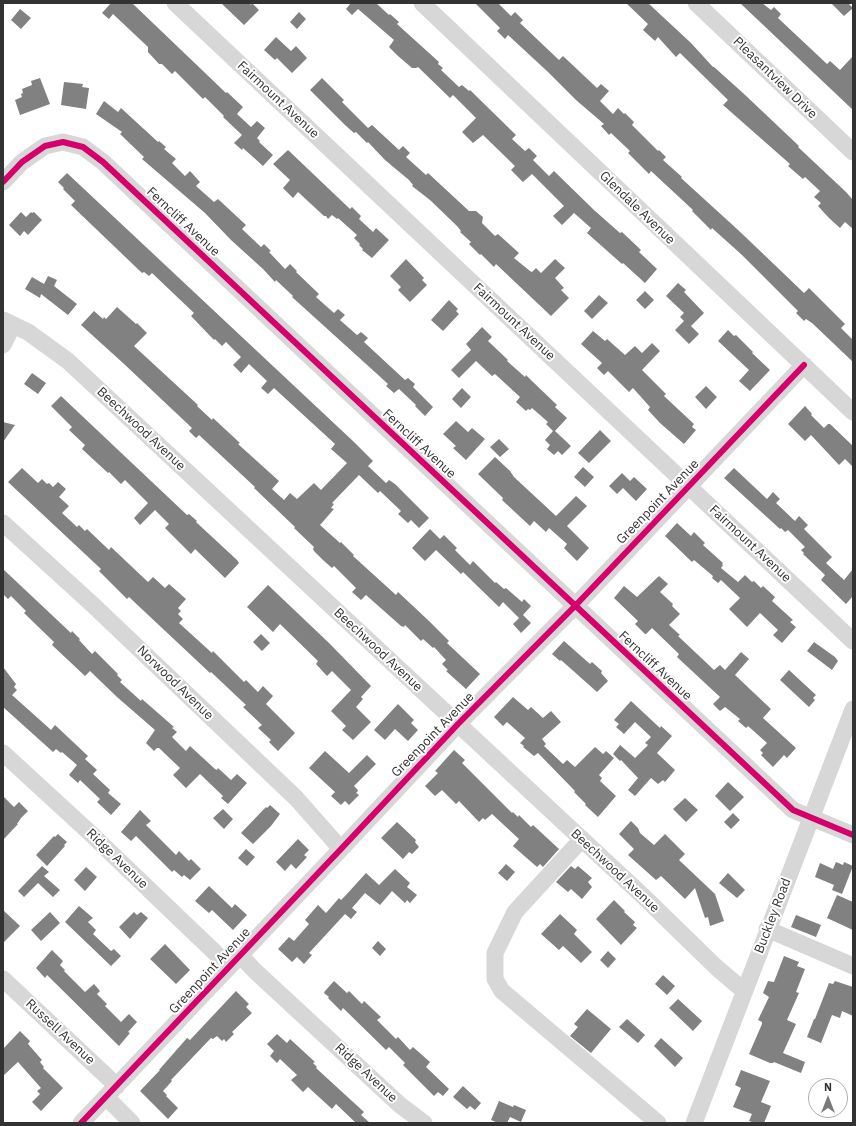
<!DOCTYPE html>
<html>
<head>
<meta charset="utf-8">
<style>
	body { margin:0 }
	#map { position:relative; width:856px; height:1126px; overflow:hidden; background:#fff; font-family:"IBM Plex Sans",sans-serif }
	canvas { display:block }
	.frame { position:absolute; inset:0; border:4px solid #333; pointer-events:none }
	.north { position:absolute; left:808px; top:1078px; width:40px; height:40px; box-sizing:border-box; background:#fff; border:1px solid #adadad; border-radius:50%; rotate:0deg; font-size:11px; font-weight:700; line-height:16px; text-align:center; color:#333 }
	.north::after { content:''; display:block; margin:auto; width:14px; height:18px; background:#7a7a7a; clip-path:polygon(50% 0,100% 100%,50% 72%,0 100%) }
</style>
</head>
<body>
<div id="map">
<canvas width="856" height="1126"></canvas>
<div class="frame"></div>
<div class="north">N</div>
</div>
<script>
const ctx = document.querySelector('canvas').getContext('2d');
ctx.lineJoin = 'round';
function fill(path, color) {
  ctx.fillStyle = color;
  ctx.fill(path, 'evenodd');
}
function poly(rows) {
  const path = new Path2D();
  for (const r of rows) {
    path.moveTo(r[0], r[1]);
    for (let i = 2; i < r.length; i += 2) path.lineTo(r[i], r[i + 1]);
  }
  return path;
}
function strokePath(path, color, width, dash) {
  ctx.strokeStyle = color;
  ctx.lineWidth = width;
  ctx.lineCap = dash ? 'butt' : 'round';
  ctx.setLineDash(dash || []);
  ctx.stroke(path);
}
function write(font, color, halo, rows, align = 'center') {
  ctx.font = font + ' "IBM Plex Sans",sans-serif';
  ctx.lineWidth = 4;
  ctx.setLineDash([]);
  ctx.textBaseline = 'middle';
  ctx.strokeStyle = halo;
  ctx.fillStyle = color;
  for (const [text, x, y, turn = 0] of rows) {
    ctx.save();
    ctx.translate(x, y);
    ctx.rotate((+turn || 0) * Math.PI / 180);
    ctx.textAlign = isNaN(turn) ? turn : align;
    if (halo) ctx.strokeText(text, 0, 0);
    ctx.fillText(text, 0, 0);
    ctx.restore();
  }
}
fill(poly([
	[111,3,132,3,226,93,227,92,243,107,237,114,251,127,257,121,265,128,257,138,260,141,259,142,273,155,263,166,243,148,242,150,234,143,242,135,223,117,224,116,205,97,203,99,175,71,172,74,162,64,159,64,148,52,148,47,113,14,109,19,102,13],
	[221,3,249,3,251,5,252,3,259,10,244,25],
	[351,3,376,3,389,15,390,14,399,22,397,24,439,62,438,64,443,68,441,70,459,87,462,85,469,91,470,90,516,135,512,139,525,151,529,148,537,156,533,160,549,176,554,171,594,210,620,233,622,232,641,250,639,252,657,269,645,283,623,263,622,264,587,233,591,228,574,213,562,225,553,216,564,206,532,174,523,182,511,170,515,166,483,135,473,143,462,132,476,118,453,95,450,98,418,67,416,68,412,68,398,56,389,47,394,40,358,9,352,15,346,9],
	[475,3,498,3,511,16,515,12,523,20,520,23,559,60,563,56,597,88,601,84,609,91,600,101,613,114,618,108,624,114,625,113,634,122,632,125,658,151,659,150,666,157,663,160,682,177,681,178,737,229,757,248,804,293,809,288,845,324,841,328,853,340,853,362,812,323,806,319,804,321,796,313,798,311,742,255,712,228,711,230,692,211,693,210,651,171,649,174,628,153,630,151,611,133,609,135,601,126,604,124,576,100,548,72,508,35,505,39,497,31,500,28],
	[626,3,648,3,691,43,713,67,714,67,743,93,799,146,798,147,846,192,853,200,853,229,845,222,840,228,829,218,818,206,821,203,814,197,820,191,805,177,803,179,788,166,790,164,723,105,728,100,680,53,676,57,658,37,655,41,643,30,648,24],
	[740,3,762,3,771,10,774,7,781,14,778,18,827,64,830,61,840,70,853,56,853,110],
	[831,3,848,3,853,8,844,16],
	[20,9,31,18,21,29,11,20],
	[299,12,306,19,297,29,290,22],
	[276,37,291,51,296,46,307,58,292,73,277,58,275,60,264,50],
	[40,78,50,104,20,115,15,100,22,97,21,94,23,93,22,89,32,85,31,81],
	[322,78,344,100,342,102,368,128,372,125,399,150,403,146,410,153,406,157,426,175,428,173,469,211,476,211,483,217,482,223,495,236,498,234,519,253,514,258,530,271,532,272,536,268,541,273,555,259,565,268,555,278,564,288,561,290,569,298,551,316,496,264,494,267,481,254,480,255,469,244,471,242,460,232,461,231,457,226,430,200,412,186,413,185,409,180,385,160,368,142,367,143,356,132,354,133,345,125,310,90],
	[64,82,83,84,82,87,89,88,86,109,61,105],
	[104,101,118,112,121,108,158,142,159,141,166,147,164,149,176,159,172,163,185,176,190,171,200,182,196,186,214,202,218,199,246,225,242,229,261,247,264,244,271,251,269,252,285,269,290,264,297,271,296,272,319,294,316,297,334,313,338,309,345,315,340,320,357,335,361,332,368,338,364,342,405,380,408,378,415,384,413,387,433,407,425,416,415,406,416,405,399,389,394,393,386,386,388,384,376,373,292,297,293,296,276,280,275,282,263,269,231,240,205,213,142,159,144,157,120,134,122,132,96,114],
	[288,150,350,209,352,207,361,216,359,219,373,232,376,228,389,240,372,258,362,250,363,249,359,245,360,244,354,238,357,235,338,218,337,219,332,215,328,219,326,216,324,216,298,192,293,198,283,188,290,180,273,164],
	[67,173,354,442,373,461,368,466,386,483,389,480,395,484,429,518,419,528,411,520,408,523,398,514,401,511,380,491,378,493,359,475,332,503,334,504,331,508,334,509,320,525,340,543,341,542,354,555,353,556,396,595,398,592,429,621,449,641,447,643,480,674,466,689,446,671,448,670,442,664,446,660,434,647,433,648,423,639,421,641,405,625,404,627,401,626,366,595,361,600,352,592,356,588,334,566,332,568,323,560,314,551,313,549,314,547,294,528,295,527,254,488,255,487,199,435,196,438,189,431,192,428,123,363,81,325,94,311,103,319,104,317,106,319,117,307,136,324,137,323,147,333,134,346,198,405,197,406,212,420,213,418,240,443,238,444,279,481,272,489,284,500,290,493,297,499,314,483,321,490,347,463,331,449,335,444,274,388,268,394,261,388,267,381,249,364,241,373,233,365,241,357,226,342,222,346,215,339,214,340,191,316,194,313,152,273,149,276,144,272,142,273,71,205,75,201,63,189,64,188,58,182],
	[21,212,26,217,31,212,32,213,34,212,42,220,28,235,24,231,20,236,9,225],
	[406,259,424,278,422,280,427,285,410,302,398,290,401,287,390,276],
	[48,276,57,280,54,286,77,304,68,315,41,294,40,298,25,289,32,277,44,284],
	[678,283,686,290,684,292,704,313,691,326,699,334,689,344,675,330,684,321,680,317,684,313,666,296],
	[645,291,654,300,645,309,636,300],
	[599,295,608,303,592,319,584,311],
	[449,300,458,309,456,311,459,314,443,331,431,320],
	[482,327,492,337,488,341,508,360,507,361,525,377,526,375,533,382,557,405,555,407,567,418,555,431,571,446,562,455,558,451,554,455,547,449,550,445,545,440,553,431,546,424,548,422,532,408,530,410,528,409,526,411,516,402,520,397,495,374,492,376,476,361,459,378,451,370,471,350,466,344],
	[728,330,734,336,736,335,753,352,752,353,770,370,750,391,739,381,749,370,718,341],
	[593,331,605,341,607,339,625,355,635,346,642,353,652,343,660,351,642,370,666,394,664,396,694,424,692,427,696,430,684,444,660,423,648,410,650,407,633,388,629,392,608,371,604,375,597,368,602,363,581,344],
	[32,373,46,383,38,394,24,384],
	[706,386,717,397,706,409,695,397],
	[462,388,471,397,461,408,452,399],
	[61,396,187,515,189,514,197,521,196,522,237,560,239,563,225,578,195,549,191,554,165,528,169,524,155,510,140,525,134,518,148,503,125,480,121,484,109,472,108,473,82,449,85,445,69,430,72,427,51,406],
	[805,406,812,414,811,415,824,428,828,424,830,424,853,446,853,467,845,459,839,465,811,435,805,441,788,424],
	[456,421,468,432,472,428,485,439,466,460,453,448,456,446,443,434],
	[3,422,15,425,3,442],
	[600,430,611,441,589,463,578,453],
	[499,439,509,449,500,457,490,447],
	[495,457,510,471,514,477,556,516,576,496,587,506,567,526,589,548,577,561,564,548,567,544,549,528,546,532,534,521,530,526,502,500,503,498,478,474],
	[583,467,594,477,585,487,574,477],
	[22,468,38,483,42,479,47,484,49,483,53,487,58,482,66,489,59,497,69,506,62,513,77,527,79,525,85,531,87,529,109,550,111,547,148,582,153,577,165,588,169,584,186,599,178,608,181,611,178,614,183,619,179,623,212,653,213,651,244,682,246,680,258,692,263,686,273,696,266,704,295,733,278,751,269,742,271,740,258,728,262,725,243,707,246,705,211,672,210,673,129,597,127,599,99,571,101,569,8,482],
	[734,468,767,499,773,492,780,499,776,503,795,521,799,516,808,525,804,529,832,557,826,563,844,580,853,569,853,596,846,604,821,580,825,575,803,554,804,553,801,550,805,547,788,530,785,532,781,528,780,529,724,478],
	[622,473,630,481,634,477,647,489,636,501,623,488,617,494,609,486],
	[677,523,691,536,694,532,705,543,703,545,723,563,722,564,723,565,721,568,738,582,745,575,752,582,754,581,761,588,763,586,775,597,772,601,793,620,790,622,796,627,782,643,773,635,778,630,760,613,747,627,729,609,740,598,721,580,718,583,712,578,713,576,694,560,692,562,665,536],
	[430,529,440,539,444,535,457,548,455,550,470,565,473,561,495,583,496,582,504,589,506,588,522,602,524,599,531,606,523,615,531,623,521,633,513,624,519,618,503,602,499,607,463,572,461,574,436,550,425,561,412,548],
	[3,569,71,633,72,631,80,639,79,640,92,654,95,651,118,674,117,675,122,680,120,682,141,701,142,699,174,727,172,728,177,732,172,737,186,751,190,746,215,769,217,770,218,768,231,780,237,774,247,783,228,804,221,798,223,796,200,774,186,788,173,775,180,768,159,748,157,748,154,751,146,743,155,730,117,697,90,671,85,676,52,645,54,642,24,613,26,611,11,596,8,599,3,594],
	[659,576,668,584,660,592,673,604,672,606,680,614,669,625,680,635,678,636,714,670,720,665,725,670,741,652,749,659,735,675,771,709,763,718,796,748,787,758,784,755,773,767,761,755,763,753,760,750,767,743,748,726,746,728,738,721,740,719,725,707,720,711,713,704,720,697,677,657,679,654,652,628,646,634,645,634,635,624,638,621,614,598,624,586,637,597],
	[268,585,329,643,371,686,361,697,363,699,356,707,371,722,353,740,342,730,346,726,331,711,351,690,332,671,327,676,316,664,318,661,280,624,273,632,247,607],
	[261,634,270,643,262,651,253,642],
	[564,641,590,664,592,662,602,671,601,673,608,681,597,692,561,660,560,661,552,654],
	[814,642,835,657,838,661,832,670,807,651],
	[3,667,16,684,14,687,17,690,12,695,50,729,51,730,55,725,88,756,85,759,97,770,93,774,110,790,108,793,121,804,111,815,97,802,100,799,80,780,78,783,69,775,77,765,62,752,61,753,56,749,53,752,3,707],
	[789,670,816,695,813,698,815,700,809,707,780,680],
	[513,697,528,710,531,707,543,718,551,711,561,722,542,739,546,744,544,746,563,764,567,760,575,767,595,747,603,754,606,751,614,758,599,775,602,778,600,781,616,796,598,817,585,805,586,804,574,792,575,791,538,753,534,756,523,747,524,746,520,743,525,738,507,722,503,726,494,717],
	[631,701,660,728,661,726,672,736,657,753,675,770,665,782,663,780,658,784,651,778,635,796,628,790,638,778,621,760,620,761,613,754,620,745,635,758,648,745,645,743,651,737,635,722,624,734,616,727,619,724,614,720],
	[398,704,414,720,411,723,418,730,408,741,395,729,385,740,374,730],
	[454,750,465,760,462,763,512,813,513,812,518,817,519,815,531,827,533,825,559,849,543,867,540,864,537,867,513,846,519,839,492,814,485,820,483,818,479,822,459,801,456,804,442,790,435,796,425,786,438,773,435,771],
	[325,751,349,773,367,755,376,764,354,786,357,789,358,791,356,793,359,795,349,805,345,801,341,805,331,796,335,792,309,768],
	[728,782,744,797,730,811,715,796],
	[3,796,14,807,19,802,28,811,21,818,17,824,18,824,3,840],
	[685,798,698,810,686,822,673,809],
	[270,805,280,814,271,826,253,844,241,833,266,807,267,808],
	[223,809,233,819,224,829,213,818],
	[140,810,151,821,146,825,176,855,179,851,189,861,191,859,201,869,190,880,184,875,182,877,174,870,172,872,136,836,131,841,121,832],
	[733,813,740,820,731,829,724,822],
	[631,821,638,828,640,833,654,845,665,834,685,854,679,860,715,894,724,921,710,926,708,917,705,918,695,888,685,899,661,876,656,880,628,855,634,849,619,834],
	[397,822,416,840,415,842,419,847,412,854,409,852,403,859,381,838],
	[58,834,67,842,64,845,65,846,47,866,36,855,54,836,55,837],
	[298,839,309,850,304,855,307,857,296,869,291,864,285,871,276,862],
	[246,849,255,857,247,866,238,858],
	[836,862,843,865,844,862,853,866,842,894,832,890,834,885,815,877,820,863,833,869],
	[506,864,515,872,507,881,498,873],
	[42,866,49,872,44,876,60,890,53,897,38,883,24,897,18,891],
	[571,866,575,869,578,866,592,878,588,882,592,887,582,899,571,889,568,892,556,882],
	[86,867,97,877,85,891,74,880],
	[395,869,410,883,407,887,417,895,410,903,407,900,405,903,392,891,380,905,365,893,352,908,357,912,351,919,345,914,309,953,312,955,304,964,297,957,292,962,278,949,289,937,294,941,309,924,305,920,318,905,326,913,339,898,341,900,346,895,366,873,379,885],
	[728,873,745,890,737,898,719,883],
	[209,886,232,908,235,904,247,915,233,930,212,910,209,913,195,901],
	[837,895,853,902,853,930,827,918],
	[614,900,625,911,624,912,635,922,633,925,637,928,621,945,596,919],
	[79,906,93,918,88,922,96,930,93,934,111,951,114,949,121,956,111,966,65,922],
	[3,910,20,926,3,943],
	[50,912,60,923,41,941,31,930],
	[134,912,137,915,141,912,148,918,130,939,119,927],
	[560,914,577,930,574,934,592,952,581,963,563,946,559,950,541,934],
	[796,915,821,925,816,937,791,927],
	[378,941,386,949,380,956,372,948],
	[165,944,190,970,176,984,150,959],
	[52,950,63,961,60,965,65,970,64,971,85,992,94,984,100,991,97,994,107,1004,105,1006,121,1022,129,1014,137,1022,128,1032,130,1033,119,1046,47,975,45,978,36,968],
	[608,951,616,959,608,968,600,960],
	[784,956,799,962,797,966,805,969,796,992,799,993,787,1020,796,1024,783,1053,805,1062,801,1073,774,1062,773,1063,770,1063,749,1054,762,1024,762,1022,758,1020,769,997,763,993,768,981,774,982],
	[663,975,675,986,667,995,655,984],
	[334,981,347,993,349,991,362,1004,364,1001,381,1017,377,1020,396,1039,398,1037,410,1050,413,1047,430,1062,426,1067,449,1089,443,1096,438,1092,434,1096,403,1065,405,1063,389,1047,386,1050,343,1008,341,1011,328,998,329,997,324,993,325,991],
	[835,981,853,987,853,1016,842,1011,840,1018,832,1015,821,1043,807,1037,814,1019,815,1019,829,983,833,984],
	[236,991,249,1004,246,1007,252,1013,232,1032,234,1034,226,1042,224,1039,222,1041,217,1036,213,1039,211,1038,171,1080,172,1081,163,1091,167,1095,166,1096,178,1108,168,1119,140,1091,160,1070,159,1070,187,1038,190,1040],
	[678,999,702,1021,693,1031,669,1008],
	[587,1009,611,1029,591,1053,570,1036,578,1027,574,1024],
	[627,1019,645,1035,638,1043,619,1027],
	[20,1031,30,1041,28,1044,42,1060,40,1062,44,1067,43,1068,63,1088,41,1111,32,1102,40,1094,37,1091,41,1088,18,1062,3,1076,3,1049],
	[277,1034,287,1043,290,1039,315,1062,313,1063,317,1067,316,1068,364,1112,361,1115,370,1123,356,1123,336,1104,332,1109,308,1087,303,1092,291,1080,297,1075,280,1059,277,1063,270,1056,274,1051,267,1044],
	[661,1038,683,1058,675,1067,654,1046],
	[741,1070,770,1081,761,1102,771,1106,764,1123,755,1123,749,1121,752,1114,733,1107,741,1088,735,1085],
	[463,1086,481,1103,475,1110,470,1106,467,1109,453,1097],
	[499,1101,513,1107,514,1105,526,1110,521,1122,510,1117,507,1123,498,1123,491,1120]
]), '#818181');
strokePath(poly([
	[175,3,853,641],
	[422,3,853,412],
	[696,3,853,152],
	[3,182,22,162,45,146,63,142,83,147,103,162,793,810,853,835],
	[3,320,28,332,68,361,644,897,716,967,744,991],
	[3,345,13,325],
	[3,523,93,605,296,798,341,849],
	[3,753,89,832,229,966],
	[582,839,515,912,495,953,495,979,502,991,658,1123],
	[767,929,853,966],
	[240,955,255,971,400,1105,424,1123],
	[3,979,117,1086],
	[106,1097,132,1123],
	[81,1123,341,849,458,724,575,606,804,365],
	[694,1123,853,709]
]), '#d7d7d7', 17);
strokePath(poly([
	[3,182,22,162,45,146,63,142,83,147,103,162,793,810,853,835],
	[81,1123,341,849,458,724,575,606,804,365]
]), '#d6006c', 6);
write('13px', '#333', '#fff', [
	["Pleasantview Drive",775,78,44],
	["Fairmount Avenue",278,100,43],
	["Glendale Avenue",637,208,44],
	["Ferncliff Avenue",183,222,43],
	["Fairmount Avenue",514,322,43],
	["Beechwood Avenue",141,429,43],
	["Ferncliff Avenue",419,444,43],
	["Greenpoint Avenue",658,502,-46],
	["Fairmount Avenue",750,544,43],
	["Beechwood Avenue",378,650,43],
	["Ferncliff Avenue",655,666,43],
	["Norwood Avenue",175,683,44],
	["Greenpoint Avenue",433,735,-46],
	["Ridge Avenue",117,859,44],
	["Beechwood Avenue",615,871,43],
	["Buckley Road",773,916,-69],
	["Greenpoint Avenue",210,971,-47],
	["Russell Avenue",60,1032,43],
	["Ridge Avenue",366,1073,43]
]);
</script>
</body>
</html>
